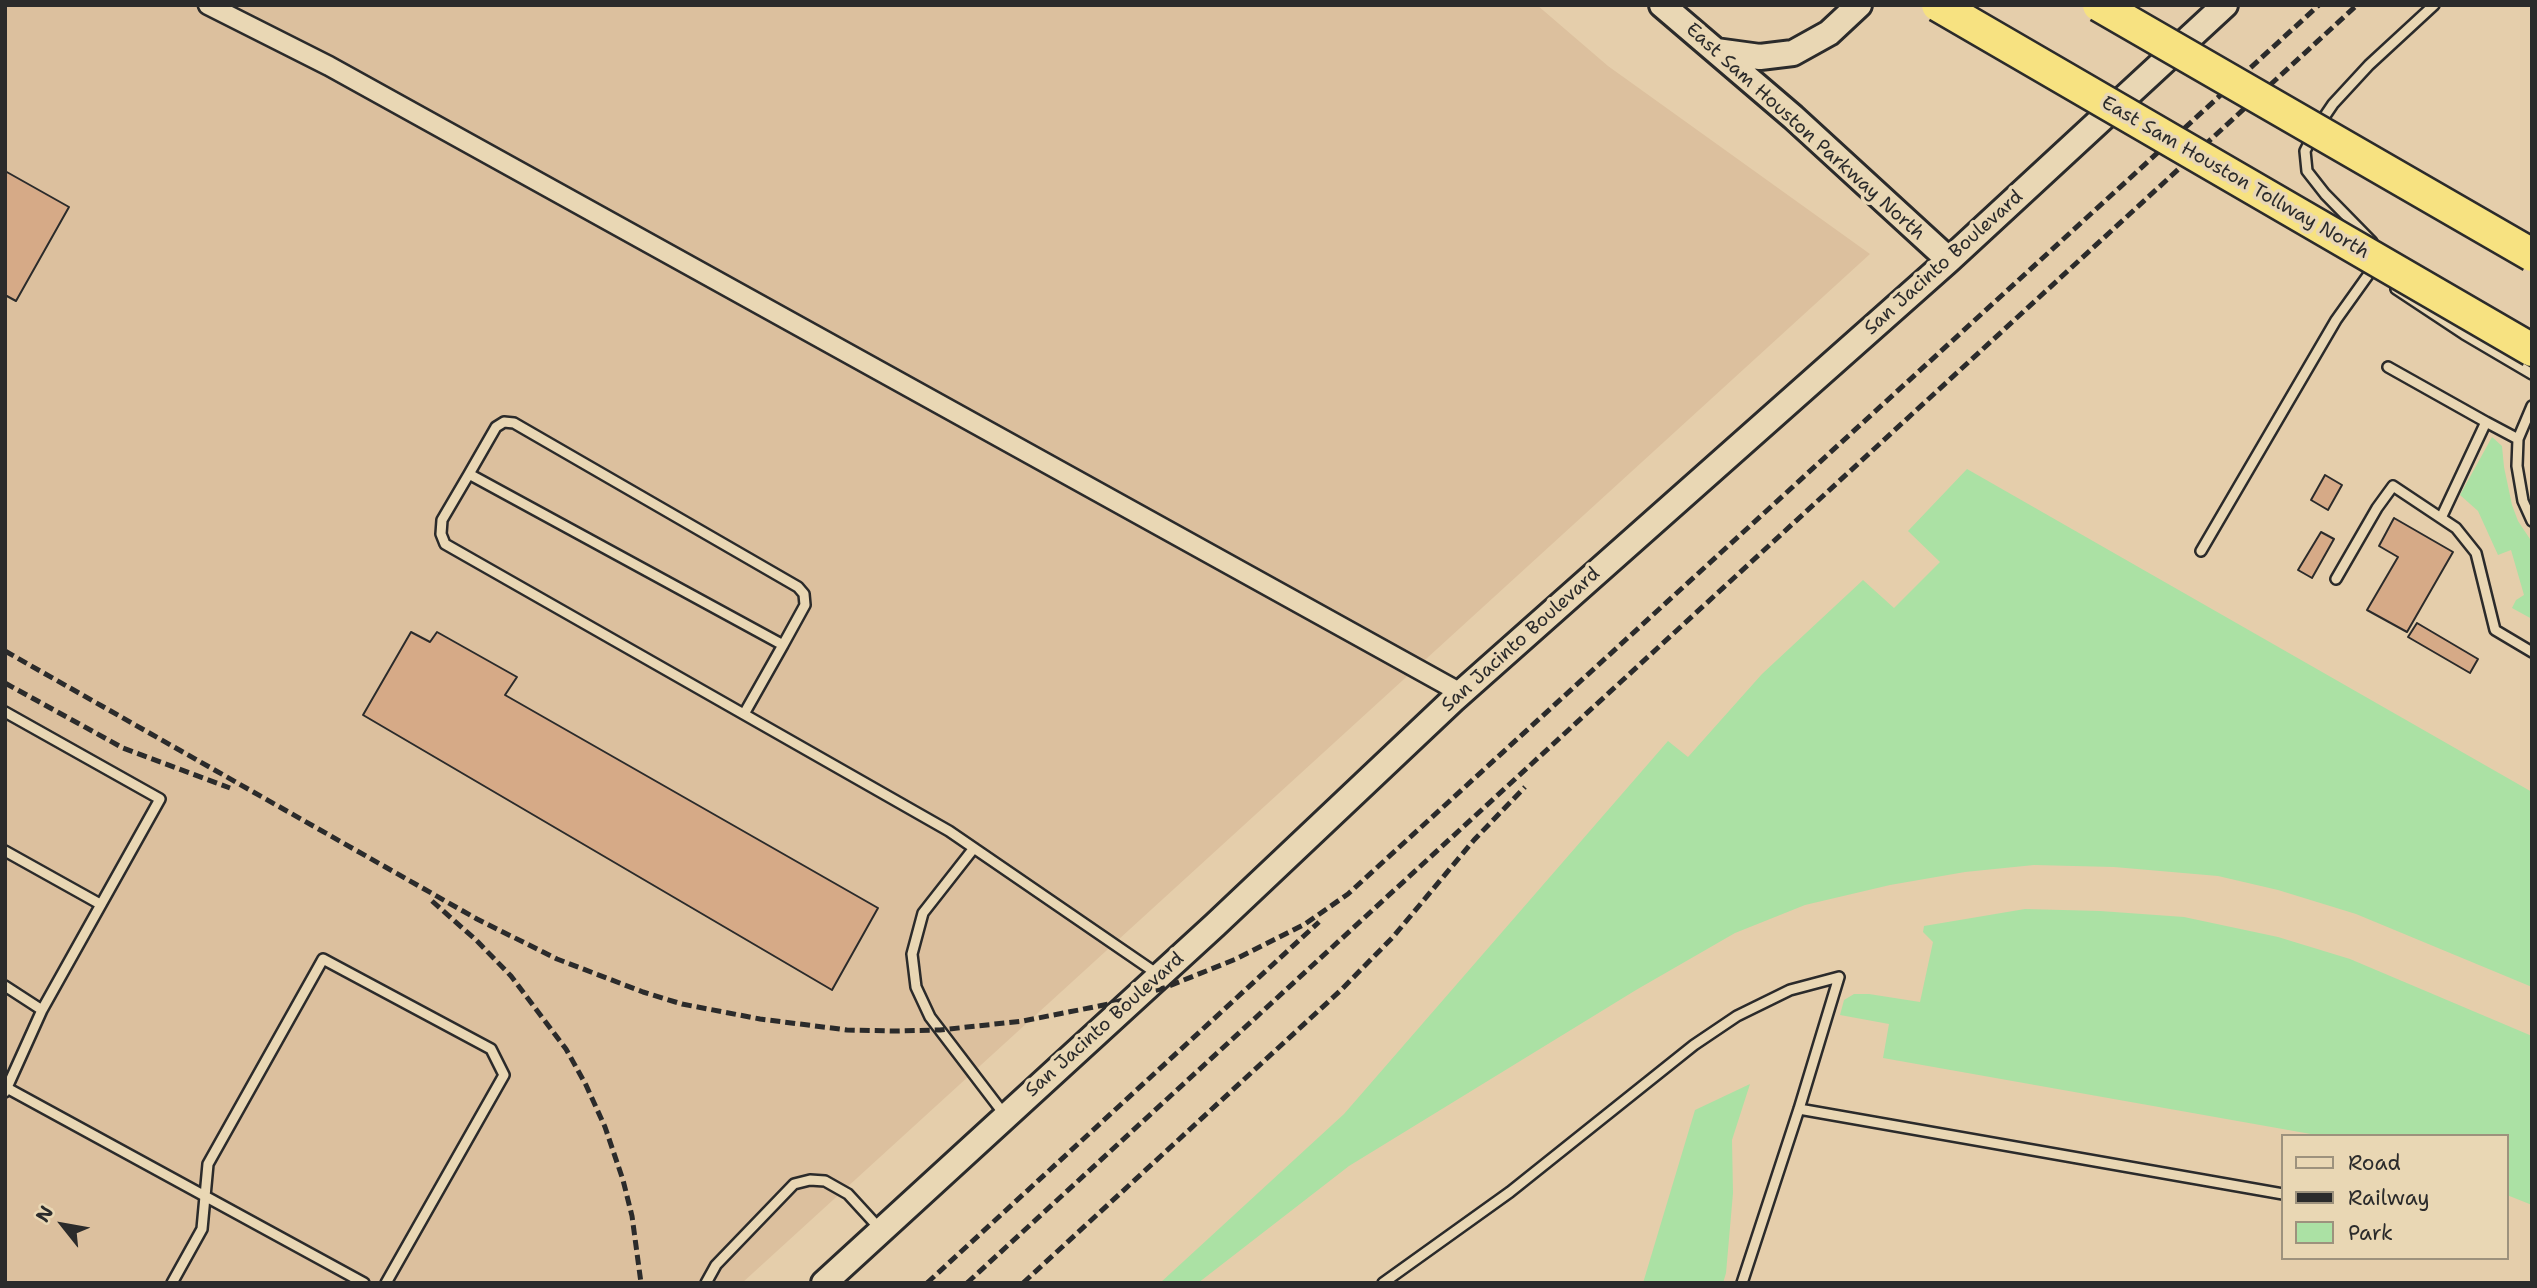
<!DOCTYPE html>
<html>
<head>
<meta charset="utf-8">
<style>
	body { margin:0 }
	#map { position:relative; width:2537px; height:1288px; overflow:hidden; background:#e5ceab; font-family:"Shantell Sans",sans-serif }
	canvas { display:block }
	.frame { position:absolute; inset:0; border:7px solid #2b2b2b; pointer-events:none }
	.legend { position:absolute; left:2281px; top:1134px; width:228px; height:126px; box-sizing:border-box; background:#e9d7b4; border:2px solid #9d927d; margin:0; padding:9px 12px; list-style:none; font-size:21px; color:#2b2b2b }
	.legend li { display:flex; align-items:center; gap:14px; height:35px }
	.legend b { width:35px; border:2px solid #9d927d }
	.north { position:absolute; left:28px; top:1190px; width:70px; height:70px; -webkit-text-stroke:5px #e9d7b4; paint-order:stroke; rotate:301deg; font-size:19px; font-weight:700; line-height:28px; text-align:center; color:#2b2b2b }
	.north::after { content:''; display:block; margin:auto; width:24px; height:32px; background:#2b2b2b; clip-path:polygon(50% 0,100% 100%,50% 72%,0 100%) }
</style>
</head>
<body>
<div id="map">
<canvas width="2537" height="1288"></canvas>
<div class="frame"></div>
<ul class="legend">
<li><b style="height:9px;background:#e9d7b4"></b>Road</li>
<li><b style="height:9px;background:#2b2b2b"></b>Railway</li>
<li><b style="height:19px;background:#abe1a4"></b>Park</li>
</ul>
<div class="north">N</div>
</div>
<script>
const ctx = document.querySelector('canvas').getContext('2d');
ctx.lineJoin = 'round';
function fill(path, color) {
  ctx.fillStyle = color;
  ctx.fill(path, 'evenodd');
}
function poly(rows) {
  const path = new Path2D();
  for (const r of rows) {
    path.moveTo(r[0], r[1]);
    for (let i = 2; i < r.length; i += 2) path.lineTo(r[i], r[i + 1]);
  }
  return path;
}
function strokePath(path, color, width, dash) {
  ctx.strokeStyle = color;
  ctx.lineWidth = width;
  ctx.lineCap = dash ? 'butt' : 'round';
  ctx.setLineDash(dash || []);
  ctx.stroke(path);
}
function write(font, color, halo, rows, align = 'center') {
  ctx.font = font + ' "Shantell Sans",sans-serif';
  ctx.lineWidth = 7;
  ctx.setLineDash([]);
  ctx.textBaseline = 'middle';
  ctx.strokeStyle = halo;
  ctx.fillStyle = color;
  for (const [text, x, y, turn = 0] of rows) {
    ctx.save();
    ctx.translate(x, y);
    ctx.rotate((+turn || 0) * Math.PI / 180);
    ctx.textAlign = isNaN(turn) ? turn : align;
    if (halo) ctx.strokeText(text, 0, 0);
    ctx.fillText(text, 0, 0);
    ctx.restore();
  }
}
fill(poly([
	[5,5,1537,5,1608,66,1870,254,742,1283,5,1283]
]), '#dcc09e');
fill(poly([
	[2492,437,2502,446,2504,467,2512,505,2518,521,2532,542,2532,619,2512,608,2516,600,2524,595,2511,550,2498,555,2478,511,2460,495],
	[1967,469,2532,792,2532,987,2356,914,2278,890,2218,876,2114,867,2034,865,1965,872,1890,885,1805,905,1735,933,1636,990,1349,1166,1198,1283,1160,1283,1344,1114,1668,741,1688,757,1762,674,1863,580,1894,608,1940,562,1908,531],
	[2025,909,2100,911,2184,917,2278,937,2350,959,2532,1036,2532,1205,2507,1195,2507,1136,2322,1136,1883,1058,1889,1024,1840,1015,1844,1000,1854,994,1869,994,1920,1002,1933,942,1923,932,1924,926],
	[1750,1084,1732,1140,1733,1193,1726,1273,1723,1283,1643,1283,1695,1110]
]), '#abe1a4');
const building = poly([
	[5,171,69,207,16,301,5,295,5,171],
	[2325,475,2342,485,2328,510,2311,500,2325,475],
	[2394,518,2453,552,2407,632,2367,610,2398,557,2379,546,2394,518],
	[2321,532,2334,539,2312,578,2298,570,2321,532],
	[2417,623,2478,659,2470,673,2408,637,2417,623],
	[411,632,430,642,437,632,517,677,505,695,878,908,832,990,363,715,411,632]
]);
fill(building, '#d6aa87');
strokePath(building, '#2b2b2b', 2);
const service = poly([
	[2372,242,2325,194,2307,171,2305,151,2316,129,2333,104,2369,65,2434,5],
	[2396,289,2464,334,2532,374],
	[2388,367,2486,422,2441,518],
	[2532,406,2518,439,2517,466,2523,501,2532,521],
	[2486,422,2518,439],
	[469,474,496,427,504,422,514,423,798,587,804,594,805,605,783,645],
	[2201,551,2336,320,2376,264],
	[2336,579,2377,508,2393,486,2456,528,2476,553,2495,630,2532,652],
	[5,712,160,799,42,1010,5,1092],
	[744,714,783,645,469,474,442,520,441,534,445,544,949,831,1159,975],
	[974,848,923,913,912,954,916,987,930,1017,1004,1114],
	[5,851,100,904],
	[5,986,42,1010],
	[7,1088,364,1283],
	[1799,1109,2283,1194],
	[172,1283,202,1229,208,1164,323,959,491,1049,504,1075,386,1283],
	[706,1283,716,1265,794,1184,810,1180,825,1181,848,1194,881,1230],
	[1383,1283,1510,1192,1694,1045,1737,1016,1790,990,1839,977,1799,1109,1742,1283]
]);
const minor = poly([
	[208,5,329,66,1461,693]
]);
const secondary = poly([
	[1662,5,1793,117,1949,260],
	[1716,51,1760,57,1793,53,1829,33,1859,5],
	[824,1283,1215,925,1453,700,1949,260,2225,5]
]);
strokePath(service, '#2b2b2b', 14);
strokePath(minor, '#2b2b2b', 23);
strokePath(secondary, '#2b2b2b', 30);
strokePath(service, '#e9d7b4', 9);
strokePath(minor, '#e9d7b4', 18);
strokePath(secondary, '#e9d7b4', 24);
strokePath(poly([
	[5,651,477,919,557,959,643,992,682,1004,760,1019,847,1030,895,1031,940,1030,1023,1021,1109,1004,1164,988,1236,959,1305,924,1348,894,2319,5],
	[5,683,123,748,230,788],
	[432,901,476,940,511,976,566,1049,586,1085,605,1127,623,1180,632,1216,641,1283],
	[927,1283,1319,922],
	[967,1283,2357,5],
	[1023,1283,1340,991,1393,937,1474,840,1525,787]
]), '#2b2b2b', 5, [10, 5]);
const motorwayBridge = poly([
	[1938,5,2532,350],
	[2099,5,2532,255]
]);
strokePath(motorwayBridge, '#2b2b2b', 37, []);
strokePath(motorwayBridge, '#f7e281', 32);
write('19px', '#2b2b2b', '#e9d7b4', [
	["East Sam Houston Parkway North",1805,132,42],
	["East Sam Houston Tollway North",2235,178,30],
	["San Jacinto Boulevard",1944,263,-42],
	["San Jacinto Boulevard",1521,640,-42],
	["San Jacinto Boulevard",1105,1025,-42]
]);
</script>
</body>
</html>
